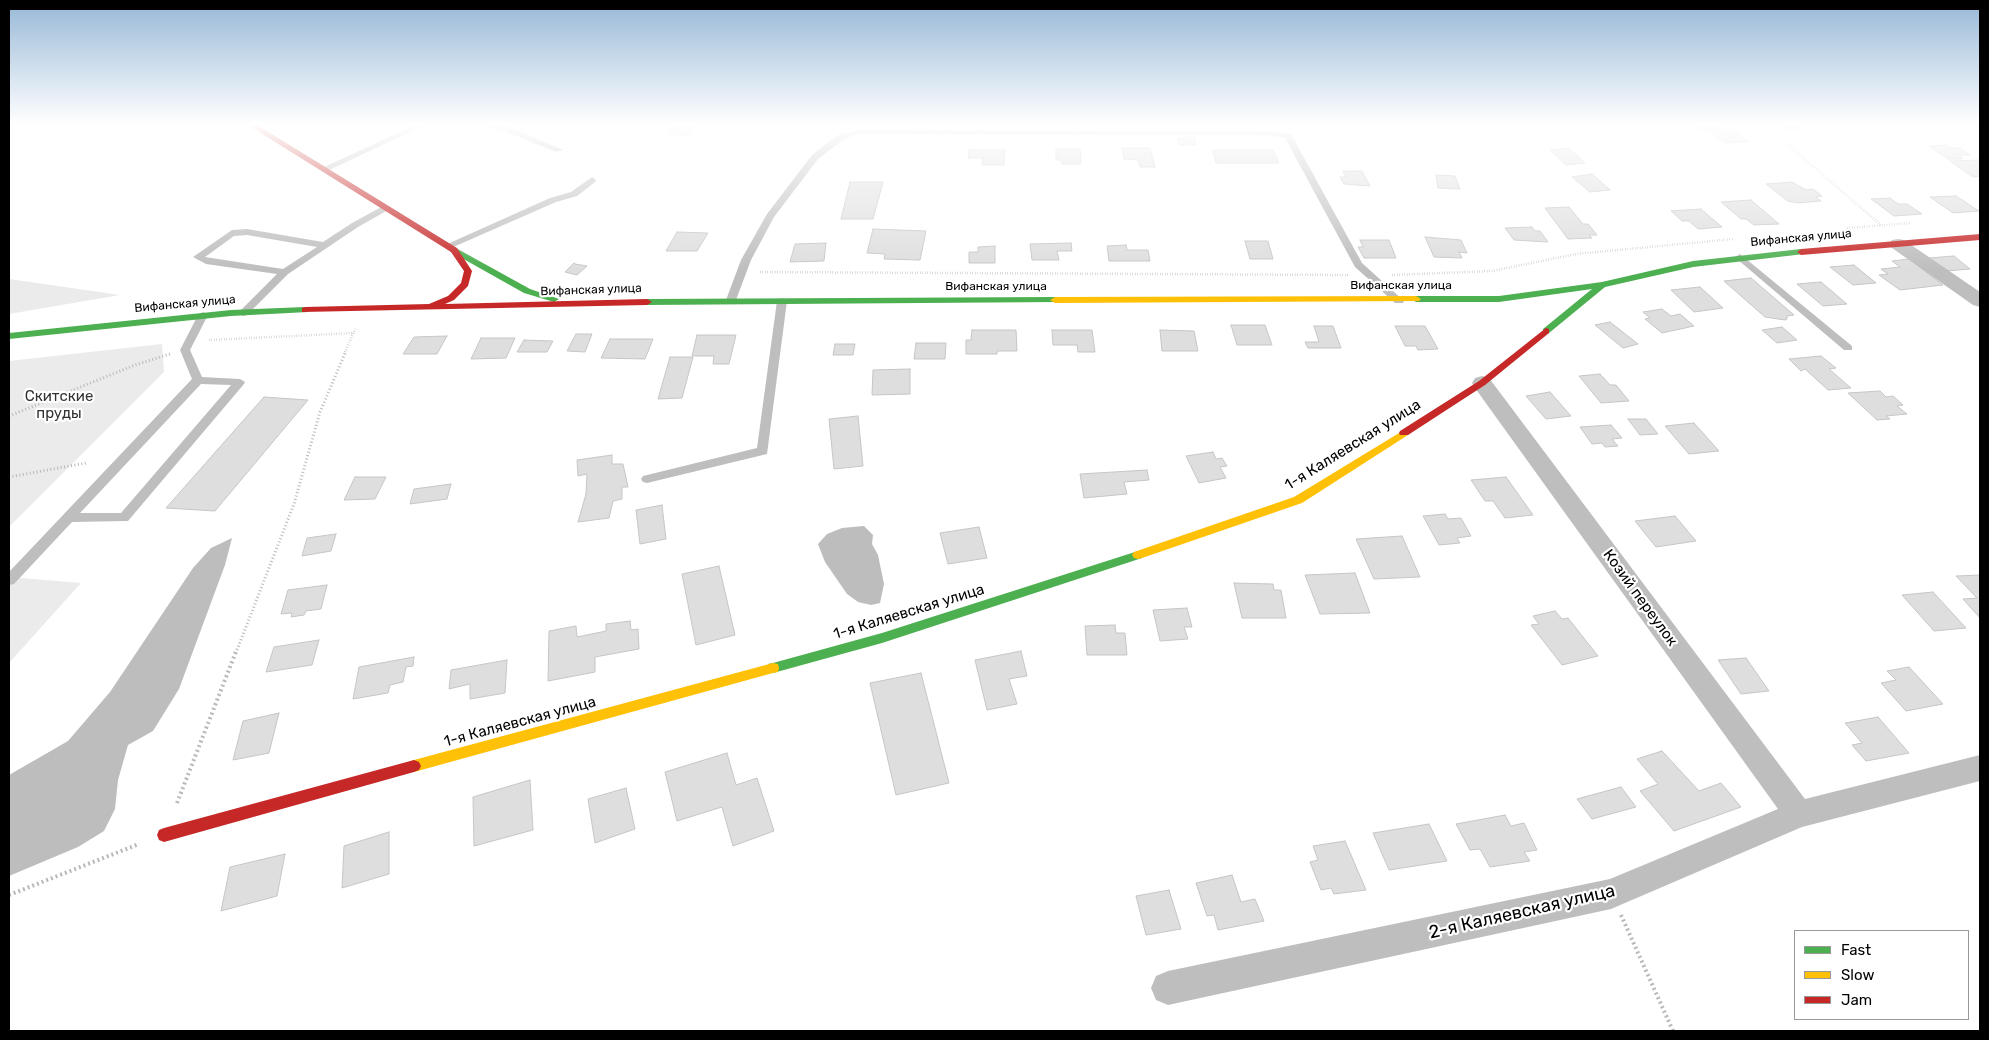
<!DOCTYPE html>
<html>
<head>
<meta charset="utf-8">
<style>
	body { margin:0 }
	#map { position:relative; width:1989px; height:1040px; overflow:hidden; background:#fff; font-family:Rubik,sans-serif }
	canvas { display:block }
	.frame { position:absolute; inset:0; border:10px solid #000; pointer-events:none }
	.legend { position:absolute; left:1794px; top:930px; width:175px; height:90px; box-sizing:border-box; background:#fff; border:1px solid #999; margin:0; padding:6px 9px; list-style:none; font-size:15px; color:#000 }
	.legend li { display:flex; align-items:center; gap:10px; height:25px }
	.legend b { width:25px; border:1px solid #999 }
</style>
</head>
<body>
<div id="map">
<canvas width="1989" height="1040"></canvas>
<div class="frame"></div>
<ul class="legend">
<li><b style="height:6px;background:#4caf50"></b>Fast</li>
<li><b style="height:6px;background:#ffc107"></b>Slow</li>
<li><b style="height:6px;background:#c62828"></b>Jam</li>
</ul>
</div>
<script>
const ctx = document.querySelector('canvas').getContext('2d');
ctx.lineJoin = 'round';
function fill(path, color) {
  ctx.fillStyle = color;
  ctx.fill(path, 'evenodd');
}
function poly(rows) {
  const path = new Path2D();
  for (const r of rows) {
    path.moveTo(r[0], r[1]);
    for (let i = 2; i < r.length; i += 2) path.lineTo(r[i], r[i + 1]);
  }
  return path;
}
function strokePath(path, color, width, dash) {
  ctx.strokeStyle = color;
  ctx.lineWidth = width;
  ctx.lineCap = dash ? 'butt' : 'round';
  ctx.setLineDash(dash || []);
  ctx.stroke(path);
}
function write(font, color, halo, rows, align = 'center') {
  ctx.font = font + ' Rubik,sans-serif';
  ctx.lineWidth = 4.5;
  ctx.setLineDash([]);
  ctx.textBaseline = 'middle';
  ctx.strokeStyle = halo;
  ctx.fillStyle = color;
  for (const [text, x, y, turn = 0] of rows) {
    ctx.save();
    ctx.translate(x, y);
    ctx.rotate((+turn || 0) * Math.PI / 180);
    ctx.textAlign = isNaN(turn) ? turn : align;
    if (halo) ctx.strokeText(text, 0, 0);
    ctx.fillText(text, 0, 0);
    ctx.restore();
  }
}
fill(poly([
	[9,279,120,295,9,314],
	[162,344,164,372,9,527,9,361],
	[9,577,81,583,9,663]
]), '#ebebeb');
fill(poly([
	[864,526,873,535,872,544,878,555,884,584,880,603,871,605,858,602,847,594,825,562,818,544,827,534,842,528],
	[232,538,225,565,179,689,153,731,128,745,118,780,115,809,104,831,78,847,9,876,9,775,68,741,110,692,193,568,211,548]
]), '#bdbdbd');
const building = poly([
	[672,125,694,125,689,135,666,134,672,125],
	[1694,125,1720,125,1725,130,1700,130,1694,125],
	[1781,125,1798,125,1805,129,1789,130,1781,125],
	[1732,129,1748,142,1724,143,1710,130,1732,129],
	[1194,137,1196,145,1179,145,1177,138,1194,137],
	[1947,145,1950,148,1960,148,1970,155,1959,155,1963,159,1948,159,1929,146,1947,145],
	[1122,148,1150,148,1155,167,1140,167,1138,160,1124,159,1122,148],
	[1568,148,1585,163,1566,165,1550,150,1568,148],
	[1056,149,1080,149,1081,164,1062,164,1061,160,1056,160,1056,149],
	[969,150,1005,150,1004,165,982,165,983,158,968,158,969,150],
	[1213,150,1273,150,1279,163,1216,163,1213,150],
	[1978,160,1980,161,1980,176,1973,177,1950,161,1978,160],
	[1343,171,1362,171,1370,186,1344,184,1340,177,1346,177,1343,171],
	[1592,174,1610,190,1590,192,1572,177,1592,174],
	[1436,175,1455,176,1460,189,1438,188,1436,175],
	[850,182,883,182,873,219,841,219,850,182],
	[1792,182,1806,190,1813,189,1822,196,1816,197,1821,201,1797,203,1788,201,1766,184,1792,182],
	[1956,196,1979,211,1953,213,1930,197,1956,196],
	[1890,198,1898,204,1907,204,1922,214,1894,216,1871,199,1890,198],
	[1751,200,1779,224,1754,225,1746,219,1741,219,1721,202,1751,200],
	[1569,207,1583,224,1588,224,1597,235,1589,235,1592,238,1568,239,1545,208,1569,207],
	[1701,209,1722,227,1698,229,1689,221,1682,221,1671,211,1701,209],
	[1532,227,1535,231,1540,231,1548,242,1514,240,1505,228,1532,227],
	[873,229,926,231,920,260,884,259,885,254,867,253,873,229],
	[677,232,708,233,697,251,666,251,677,232],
	[1425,237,1461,240,1467,253,1459,252,1462,258,1434,257,1425,237],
	[1360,240,1389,240,1396,258,1364,258,1358,247,1363,247,1360,240],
	[1245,241,1268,241,1273,259,1250,259,1245,241],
	[826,243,824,261,790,262,795,244,826,243],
	[1071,243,1072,251,1057,251,1059,260,1032,260,1030,244,1071,243],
	[1126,245,1127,250,1148,250,1150,261,1109,261,1107,246,1126,245],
	[995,246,995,263,969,263,969,252,978,252,978,247,995,246],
	[1954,256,1970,269,1946,271,1929,258,1954,256],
	[1909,259,1943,285,1900,290,1879,275,1888,274,1881,269,1900,267,1892,261,1909,259],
	[574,263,575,264,587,266,577,275,565,272,574,263],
	[1854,265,1876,283,1853,285,1830,267,1854,265],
	[1751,278,1794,315,1787,316,1787,319,1785,320,1765,317,1724,281,1751,278],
	[1821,282,1847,304,1823,306,1797,284,1821,282],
	[1700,287,1723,308,1694,312,1671,290,1700,287],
	[1662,309,1671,316,1680,314,1694,326,1662,333,1645,319,1650,318,1643,312,1662,309],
	[1610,322,1638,344,1623,348,1595,325,1610,322],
	[1231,325,1265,325,1272,345,1237,345,1231,325],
	[1314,326,1333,326,1341,348,1308,348,1305,342,1319,342,1314,326],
	[1395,326,1425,326,1438,349,1418,350,1416,346,1405,346,1395,326],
	[1782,327,1797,340,1777,343,1762,330,1782,327],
	[972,330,1016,330,1017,351,997,351,997,354,966,354,966,340,971,340,972,330],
	[1052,330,1092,330,1095,352,1078,352,1077,345,1053,345,1052,330],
	[1160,330,1194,331,1198,351,1162,351,1160,330],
	[576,334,592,334,585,352,567,351,576,334],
	[697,335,736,335,729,364,713,364,714,356,692,356,697,335],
	[447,336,437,354,403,354,414,337,447,336],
	[481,338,515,338,506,358,471,359,481,338],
	[610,339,653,339,645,359,601,358,610,339],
	[524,340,553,341,547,352,517,352,524,340],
	[916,343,946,343,945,359,914,359,916,343],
	[835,344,855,344,853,355,833,355,835,344],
	[1821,356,1836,368,1829,369,1851,388,1828,390,1805,369,1801,371,1789,359,1821,356],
	[670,357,693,357,682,398,658,399,670,357],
	[910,369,910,394,872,395,873,370,910,369],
	[1600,374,1610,385,1616,385,1629,401,1601,403,1579,376,1600,374],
	[1880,391,1886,397,1893,396,1903,405,1897,406,1907,414,1886,416,1890,419,1877,420,1848,393,1880,391],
	[1550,392,1571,416,1546,419,1526,396,1550,392],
	[264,397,308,400,215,511,166,508,264,397],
	[858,416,863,466,834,469,829,419,858,416],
	[1628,419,1646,419,1658,434,1640,435,1628,419],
	[1694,423,1719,451,1689,454,1665,426,1694,423],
	[1611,425,1622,438,1612,439,1618,446,1605,447,1602,443,1592,444,1580,427,1611,425],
	[1213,452,1216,459,1222,458,1227,466,1220,467,1226,478,1199,483,1186,456,1213,452],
	[612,455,612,464,623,464,628,487,622,487,622,499,613,501,609,518,578,522,586,494,587,474,578,476,577,460,612,455],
	[1147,470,1149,480,1124,482,1127,494,1084,498,1080,474,1147,470],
	[355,477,386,477,375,499,344,500,355,477],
	[1506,477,1533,515,1505,518,1493,501,1485,501,1471,480,1506,477],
	[451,484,447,499,410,504,414,489,451,484],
	[662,505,666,539,640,544,636,510,662,505],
	[1445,514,1448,519,1461,518,1471,536,1457,538,1460,543,1439,545,1423,516,1445,514],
	[1675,516,1696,541,1656,547,1635,521,1675,516],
	[979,527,987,558,948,564,940,533,979,527],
	[336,534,331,551,302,556,307,538,336,534],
	[1402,536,1420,577,1374,579,1356,539,1402,536],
	[719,566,735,635,696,645,682,574,719,566],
	[1355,573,1370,613,1320,614,1305,575,1355,573],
	[1980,575,1980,618,1963,599,1977,598,1956,576,1980,575],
	[1234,583,1273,584,1274,590,1281,590,1286,618,1242,618,1234,583],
	[327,585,321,609,306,611,304,615,291,617,292,613,281,614,288,590,327,585],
	[1933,592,1966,628,1934,631,1902,595,1933,592],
	[1187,608,1192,627,1184,627,1188,639,1160,641,1153,610,1187,608],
	[1555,611,1562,619,1568,618,1598,656,1562,665,1531,625,1539,624,1533,616,1555,611],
	[630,621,631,630,638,629,639,649,595,657,595,672,548,681,549,631,576,626,577,637,606,631,606,624,630,621],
	[1115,625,1116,633,1125,633,1127,655,1087,655,1085,626,1115,625],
	[319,640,312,665,266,672,274,647,319,640],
	[1021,651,1027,676,1009,679,1017,704,987,710,975,660,1021,651],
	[414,657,413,666,406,667,403,682,390,685,388,693,353,699,359,667,414,657],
	[1746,658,1769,691,1741,694,1718,660,1746,658],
	[507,660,505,693,470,699,470,684,449,689,451,670,507,660],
	[1909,667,1943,704,1906,711,1881,683,1896,680,1887,671,1909,667],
	[921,673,949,783,896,795,870,683,921,673],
	[279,713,269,753,233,760,243,721,279,713],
	[1878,717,1909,753,1866,761,1852,745,1862,743,1845,723,1878,717],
	[1662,751,1699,791,1721,783,1741,807,1674,831,1640,791,1658,784,1637,759,1662,751],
	[727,753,736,785,757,778,774,831,733,846,722,807,677,821,665,772,727,753],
	[530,780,533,830,474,846,473,797,530,780],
	[1621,787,1636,807,1592,819,1577,799,1621,787],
	[626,788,635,829,595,843,588,799,626,788],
	[1505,815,1511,826,1524,823,1537,850,1524,852,1530,861,1490,867,1480,849,1470,850,1456,824,1505,815],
	[1429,824,1447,861,1389,870,1373,833,1429,824],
	[389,832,389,874,342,888,344,846,389,832],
	[1345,841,1366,890,1334,894,1331,888,1321,890,1310,862,1318,860,1313,846,1345,841],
	[285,854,277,896,221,911,230,867,285,854],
	[1232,875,1241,902,1255,899,1264,921,1218,930,1214,915,1207,916,1196,883,1232,875],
	[1169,890,1181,929,1146,935,1136,896,1169,890]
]);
fill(building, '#dedede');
strokePath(building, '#c6c6c6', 1);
strokePath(poly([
	[1765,125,1881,225],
	[1847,228,1910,223],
	[760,272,1348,275],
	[1392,275,1492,271,1576,254,1733,239],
	[209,340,354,333],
	[345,352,356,327]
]), '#b9b9b9', 2.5, [0.5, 2]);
strokePath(poly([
	[9,416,135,365,170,354],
	[9,477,86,463],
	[237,650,294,504,320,412,346,351]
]), '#b9b9b9', 3, [1, 2.5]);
strokePath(poly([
	[177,803,237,649],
	[9,895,139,844],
	[1621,915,1673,1031]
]), '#b9b9b9', 4, [2, 3]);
fill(poly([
	[415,125,425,125,327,171,320,169,415,125],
	[481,125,509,127,563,150,556,152,504,131,481,125],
	[858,130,1266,131,1291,134,1362,263,1404,301,1403,303,1395,303,1355,267,1285,138,1266,135,858,134,844,139,818,159,774,217,751,260,736,300,731,303,727,302,726,300,741,260,767,214,812,155,838,135,858,130],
	[592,177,596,180,595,182,577,196,556,202,451,248,448,249,443,246,550,198,571,192,592,177],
	[385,205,390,208,388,210,358,227,288,274,247,315,243,316,238,313,277,274,206,264,193,257,232,230,247,229,323,242,352,223,385,205],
	[247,235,317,247,283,269,205,257,234,236,247,235],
	[1740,254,1852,346,1852,350,1844,350,1737,259,1735,257,1740,254],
	[782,298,787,301,767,454,647,483,643,482,641,479,643,476,757,448,777,301,782,298],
	[203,312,208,315,190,350,202,377,240,379,245,382,244,384,128,521,72,522,14,584,9,585,9,572,192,379,180,350,198,315,203,312],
	[201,384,231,385,121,513,80,513,201,384]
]), '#bebebe');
fill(poly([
	[1898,239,1904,240,1980,292,1980,307,1973,305,1892,248,1889,244,1892,240,1898,239],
	[1482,376,1489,378,1805,799,1980,755,1980,781,1802,827,1611,909,1168,1005,1156,1000,1151,988,1156,976,1168,971,1610,879,1778,809,1475,388,1472,383,1475,378,1482,376]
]), '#bebebe');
fill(poly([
	[454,247,530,289,559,299,554,302,524,293,451,252,451,248,454,247],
	[1801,249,1804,250,1804,254,1693,267,1605,287,1549,333,1546,334,1543,333,1543,329,1592,289,1499,302,1416,302,1411,299,1416,296,1499,296,1602,282,1693,261,1801,249],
	[1055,297,1060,300,1058,302,647,305,642,302,647,299,1055,297],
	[305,307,308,308,308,312,231,316,9,339,9,333,231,310,305,307],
	[1138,551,1142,552,1144,555,1142,558,882,643,773,673,768,672,767,668,768,664,773,663,882,633,1138,551]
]), '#4caf50');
fill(poly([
	[1416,296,1421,299,1419,301,1055,303,1050,300,1055,297,1416,296],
	[1404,430,1409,433,1408,435,1302,503,1142,558,1138,559,1134,558,1132,555,1134,552,1294,497,1404,430],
	[773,663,778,664,779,668,778,672,773,673,414,772,409,770,407,766,409,762,414,760,773,663]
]), '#ffc107');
fill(poly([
	[248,125,257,125,457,248,472,271,468,286,454,300,445,304,647,299,652,302,647,305,302,312,302,308,305,307,429,304,448,296,461,283,464,271,451,252,248,125],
	[1980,234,1980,240,1801,255,1797,252,1801,249,1980,234],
	[1546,328,1549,329,1549,333,1485,385,1408,435,1400,435,1399,433,1400,431,1479,381,1546,328],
	[414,760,419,762,421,766,419,770,414,772,164,842,159,840,157,835,159,830,164,828,414,760]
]), '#c62828');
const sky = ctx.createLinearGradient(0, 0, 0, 270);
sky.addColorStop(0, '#97b8d7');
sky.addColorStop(0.46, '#fff');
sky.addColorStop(1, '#ffffff00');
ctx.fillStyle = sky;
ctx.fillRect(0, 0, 1989, 270);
write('12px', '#000', '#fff', [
	["Вифанская улица",1801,238,-5],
	["Вифанская улица",1401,286],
	["Вифанская улица",996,287],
	["Вифанская улица",591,290,-2],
	["Вифанская улица",185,304,-5]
]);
write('15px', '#313131', '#fff', [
	["Скитские",59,397],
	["пруды",59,414]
]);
write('15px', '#000', '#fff', [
	["1-я Каляевская улица",1353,445,-32],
	["Козий переулок",1640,598,54],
	["1-я Каляевская улица",909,612,-17],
	["1-я Каляевская улица",520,722,-15]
]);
write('18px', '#000', '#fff', [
	["2-я Каляевская улица",1522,912,-13]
]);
</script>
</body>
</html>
